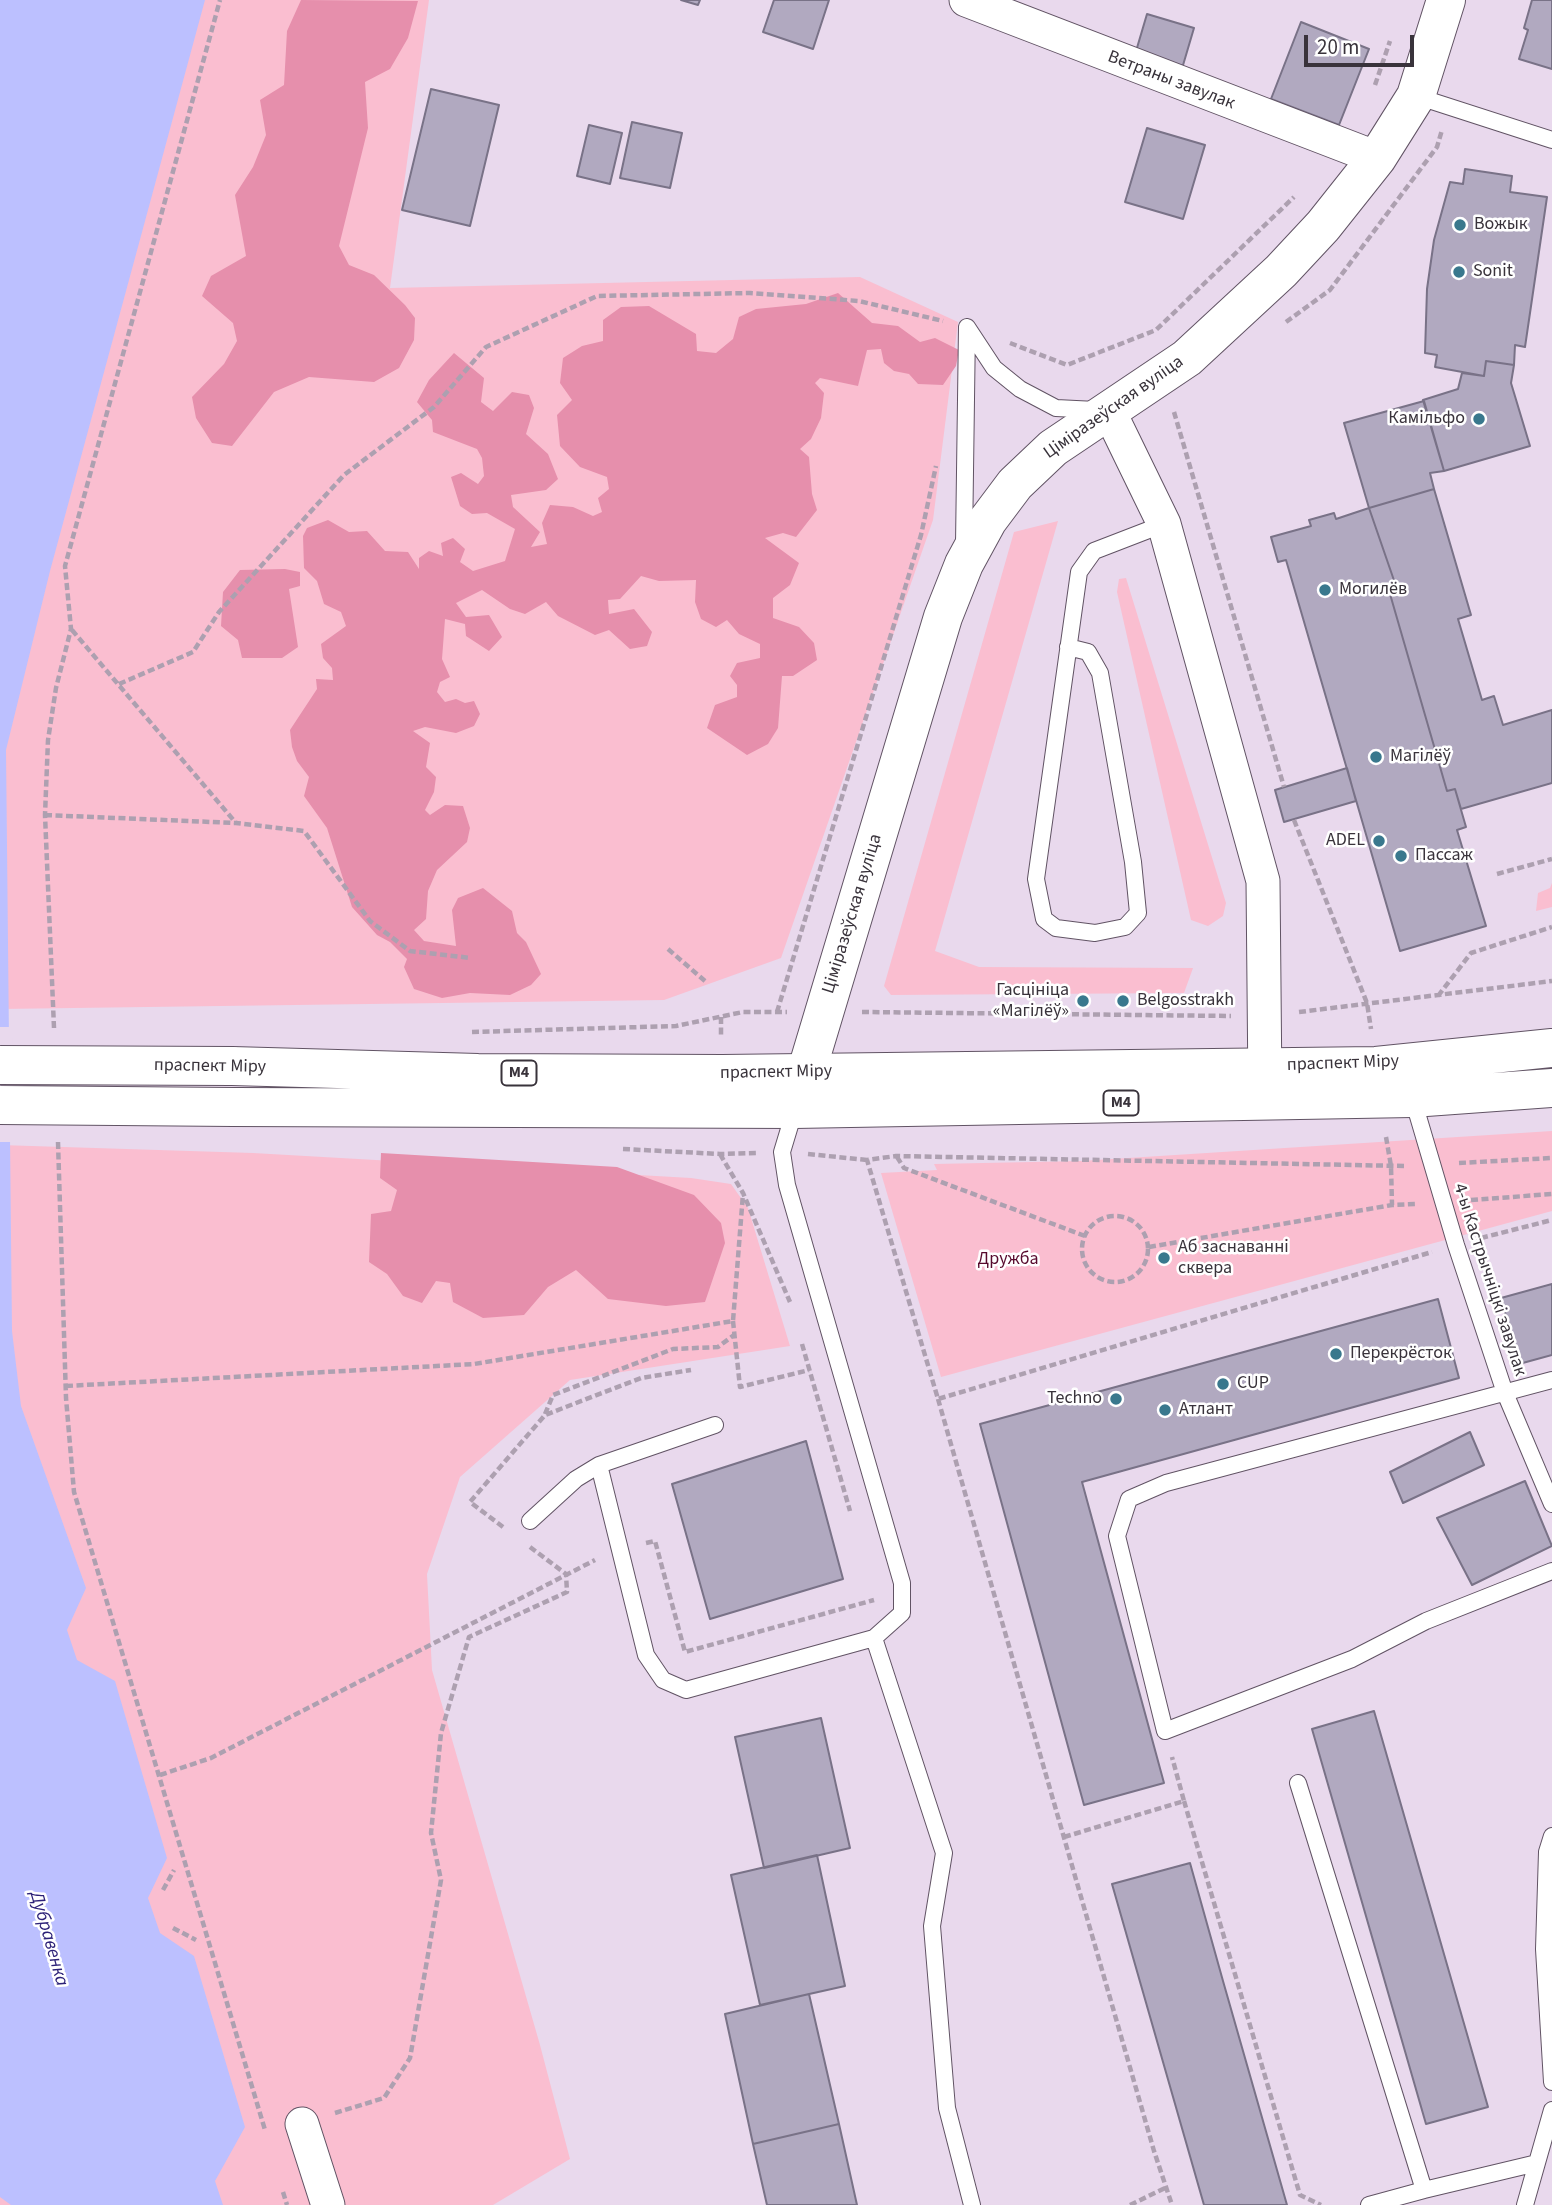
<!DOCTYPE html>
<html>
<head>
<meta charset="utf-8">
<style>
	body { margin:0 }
	#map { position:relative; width:1552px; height:2205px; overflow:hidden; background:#e9d9ed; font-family:"Source Sans 3",sans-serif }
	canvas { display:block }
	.scale { position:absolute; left:1304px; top:35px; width:110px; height:32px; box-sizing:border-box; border:4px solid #39333b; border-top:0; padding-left:9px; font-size:21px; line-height:24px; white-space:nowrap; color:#39333b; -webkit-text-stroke:5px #fff; paint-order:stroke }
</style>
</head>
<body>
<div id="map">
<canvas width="1552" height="2205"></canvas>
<div class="scale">20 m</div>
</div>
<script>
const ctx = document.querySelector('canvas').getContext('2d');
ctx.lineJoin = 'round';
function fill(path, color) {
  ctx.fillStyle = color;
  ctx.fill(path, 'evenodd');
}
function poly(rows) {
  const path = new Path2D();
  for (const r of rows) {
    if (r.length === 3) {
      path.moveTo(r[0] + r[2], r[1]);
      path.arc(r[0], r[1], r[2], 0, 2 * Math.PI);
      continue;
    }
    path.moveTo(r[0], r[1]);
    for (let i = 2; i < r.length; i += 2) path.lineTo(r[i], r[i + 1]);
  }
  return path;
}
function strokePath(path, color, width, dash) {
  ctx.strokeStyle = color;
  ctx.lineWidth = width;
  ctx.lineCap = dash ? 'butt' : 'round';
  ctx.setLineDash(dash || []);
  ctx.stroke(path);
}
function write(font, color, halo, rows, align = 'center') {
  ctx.font = font + ' "Source Sans 3",sans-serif';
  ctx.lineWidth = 5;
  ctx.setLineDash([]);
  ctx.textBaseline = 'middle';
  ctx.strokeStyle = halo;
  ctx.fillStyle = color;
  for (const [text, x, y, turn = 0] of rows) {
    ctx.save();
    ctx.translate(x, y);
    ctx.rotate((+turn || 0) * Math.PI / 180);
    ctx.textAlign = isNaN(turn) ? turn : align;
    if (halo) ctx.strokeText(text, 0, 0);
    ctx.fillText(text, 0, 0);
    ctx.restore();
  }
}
fill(poly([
	[0,0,429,0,390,288,860,277,958,322,933,520,781,958,664,1000,0,1009],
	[1058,521,935,951,979,967,1193,968,1184,993,891,995,884,986,1014,532],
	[1126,578,1226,903,1223,916,1208,926,1191,920,1117,592,1119,579],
	[1552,883,1552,907,1536,911,1538,893,1550,888],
	[1552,1131,1552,1211,941,1377,881,1173,937,1170,934,1164,1081,1161],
	[0,1145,253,1153,691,1178,731,1184,748,1208,790,1346,570,1380,460,1477,427,1574,432,1670,540,2045,570,2159,493,2205,0,2205]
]), '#fabed0');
fill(poly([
	[301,0,418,1,408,38,390,69,365,82,368,128,339,246,349,265,374,275,405,305,415,318,414,340,399,368,374,382,309,377,274,392,232,446,212,443,196,418,192,397,224,364,237,341,233,323,202,296,211,276,246,256,235,195,253,167,266,135,260,100,284,85,287,31],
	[838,293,872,323,898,326,920,342,935,338,959,350,956,366,943,385,918,384,909,374,894,371,884,363,881,349,867,350,858,386,820,378,815,383,824,393,821,418,811,439,800,449,809,457,812,494,817,510,796,537,783,533,765,538,799,563,790,585,773,598,773,618,799,627,814,643,817,660,793,676,782,676,778,728,768,744,747,755,707,728,715,705,737,697,737,685,730,676,737,663,760,658,760,644,739,634,727,620,716,627,701,619,695,602,696,580,659,581,641,576,620,599,608,600,609,614,634,609,652,632,647,646,630,649,609,630,595,635,558,616,546,602,525,614,510,609,482,590,456,603,466,617,489,615,502,637,489,651,466,636,465,624,445,619,442,659,450,677,440,682,437,692,445,702,456,699,465,703,474,701,480,714,474,726,456,733,425,727,413,731,430,743,426,767,436,777,434,792,425,810,430,815,445,805,463,806,470,828,467,842,437,870,428,891,426,919,414,930,424,941,456,946,452,910,458,898,483,888,512,911,517,933,526,942,541,974,531,985,510,995,470,993,442,998,414,989,404,967,407,959,390,942,377,935,352,907,327,828,304,796,309,777,297,761,292,747,290,730,317,689,316,679,333,680,332,668,323,658,321,644,346,626,341,612,324,604,317,581,304,568,303,536,307,528,328,520,349,532,367,531,385,551,408,552,419,569,419,558,429,551,443,556,441,543,453,538,465,549,460,562,473,571,505,561,515,529,487,513,472,514,460,506,451,477,461,473,478,484,484,476,482,458,477,449,433,432,432,420,417,402,429,380,454,353,484,378,481,402,493,411,512,392,529,395,534,408,526,434,548,454,558,479,546,490,511,495,513,507,540,532,531,547,547,544,542,523,550,505,573,507,593,516,602,512,598,498,609,489,607,477,580,467,560,446,557,415,572,400,560,383,563,358,582,346,603,341,603,320,621,307,649,306,696,334,697,351,716,353,733,339,739,317,756,309,806,304],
	[285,569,300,572,300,586,289,589,298,647,282,658,242,658,238,640,221,626,223,592,240,570],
	[381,1153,617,1167,694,1195,721,1223,725,1243,705,1302,666,1306,608,1299,576,1270,548,1287,524,1315,483,1318,453,1302,450,1283,436,1281,422,1303,403,1296,387,1274,369,1262,371,1214,391,1211,397,1190,380,1178]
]), '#e68fac');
fill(poly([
	[0,0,205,0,50,571,6,750,12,1331,21,1406,86,1588,67,1630,77,1660,115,1681,167,1858,148,1898,160,1933,194,1956,245,2127,215,2181,223,2205,11,2205,0,2197]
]), '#bcc0ff');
fill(poly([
	[0,1027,12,1027,13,1142,0,1142]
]), '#e9d9ed');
const building = poly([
	[681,0,700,0,698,5,681,0],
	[774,0,829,0,813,49,763,32,774,0],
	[1532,0,1552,0,1552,69,1519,59,1528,30,1524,28,1532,0],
	[1147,14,1194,28,1181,72,1134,58,1147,14],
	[1301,22,1369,49,1339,125,1271,99,1301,22],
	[431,89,499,105,470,226,402,210,431,89],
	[632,122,682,133,670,188,620,178,632,122],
	[589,125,622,133,610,184,577,176,589,125],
	[1147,128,1205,145,1183,219,1125,202,1147,128],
	[1465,169,1512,176,1510,192,1547,197,1525,347,1515,345,1514,365,1486,361,1484,376,1435,367,1437,355,1425,353,1427,289,1434,240,1450,182,1463,184,1465,169],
	[1486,361,1514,365,1511,383,1530,446,1444,471,1423,400,1458,389,1462,373,1484,376,1486,361],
	[1424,401,1444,471,1430,473,1434,489,1369,508,1344,423,1424,401],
	[1434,489,1471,615,1458,619,1482,700,1494,696,1503,725,1552,710,1552,783,1461,809,1455,789,1447,791,1390,594,1398,592,1369,508,1434,489],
	[1369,508,1398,592,1390,594,1447,791,1455,789,1466,827,1457,830,1486,926,1400,951,1286,560,1278,562,1271,537,1311,526,1309,520,1334,513,1336,519,1369,508],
	[1347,768,1356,801,1284,822,1275,790,1347,768],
	[1552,1284,1552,1355,1519,1364,1501,1298,1552,1284],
	[1438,1299,1459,1378,1082,1482,1164,1783,1084,1805,980,1424,1438,1299],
	[1470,1432,1484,1465,1403,1503,1390,1472,1470,1432],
	[806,1441,843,1579,710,1619,672,1484,806,1441],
	[1525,1481,1552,1546,1472,1585,1437,1518,1525,1481],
	[1374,1711,1488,2107,1426,2124,1312,1729,1374,1711],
	[821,1718,850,1848,764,1868,735,1737,821,1718],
	[817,1855,845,1986,760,2005,731,1875,817,1855],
	[1190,1863,1223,1981,1287,2205,1204,2205,1112,1884,1190,1863],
	[809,1994,839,2124,753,2144,725,2014,809,1994],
	[839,2124,857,2205,767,2205,753,2144,839,2124]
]);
fill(building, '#b1a9c0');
strokePath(building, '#797287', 2);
const service = poly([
	[1416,96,1552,140],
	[967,327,994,368,1020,389,1056,408,1096,410],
	[964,544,967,327],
	[1068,647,1088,652,1100,673,1133,862,1138,913,1125,927,1095,933,1056,928,1044,919,1036,879,1079,572,1094,551,1164,524],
	[1412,1096,1456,1245,1505,1393,1552,1504],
	[1552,1380,1166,1483,1129,1499,1117,1536,1165,1731,1352,1659,1426,1621,1552,1571],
	[715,1425,599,1465,646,1655,663,1680,686,1690,874,1638,902,1613,902,1583,787,1185,782,1152,795,1109],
	[530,1521,576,1479,599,1465],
	[874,1638,944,1853,932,1926,947,2108,972,2205],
	[1298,1783,1424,2190,1369,2205],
	[1552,1836,1547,1852,1544,1949,1552,2082],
	[1424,2190,1537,2163],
	[1525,2205,1552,2110]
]);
const minor = poly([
	[966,0,1377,158],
	[1109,411,1164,524,1263,881,1265,1091],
	[302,2124,328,2205]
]);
const secondary = poly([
	[797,1103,943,617,964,564,988,520,1015,484,1053,448,1187,358,1281,271,1323,226,1377,158,1416,96,1446,0]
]);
const primary = poly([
	[232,1066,478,1073,722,1074,1376,1066,1552,1048],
	[234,1107,795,1109,1412,1098,1552,1088]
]);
strokePath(service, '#615364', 18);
strokePath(minor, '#615364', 35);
strokePath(secondary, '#615364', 40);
strokePath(primary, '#615364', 40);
strokePath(poly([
	[1375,85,1390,41],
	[1286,322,1330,290,1437,147,1442,130],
	[1010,343,1067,365,1156,330,1294,197],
	[1174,412,1284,787],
	[72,630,236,823],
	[119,684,193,652,219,612,344,475,434,407,486,347,597,296,750,293,859,301,943,321],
	[45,815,236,823,304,831,370,921,410,951,471,958],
	[1294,820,1367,1003,1371,1029],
	[1497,874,1552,859],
	[668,949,705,981],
	[1438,996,1471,953,1552,927],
	[777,1012,921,535,936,466],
	[862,1012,1231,1016],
	[1299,1012,1552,981],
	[721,1017,721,1037],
	[54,1028,45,815,48,740,56,688,71,629,65,566,220,0],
	[472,1032,676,1026,743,1012,787,1012],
	[1386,1137,1391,1166,1392,1205],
	[58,1142,66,1398,74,1492,265,2130],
	[623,1149,720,1154,758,1153],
	[720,1154,743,1193,790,1302],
	[808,1154,867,1160],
	[897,1157,904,1168,1085,1236],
	[1459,1163,1552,1158],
	[1404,1166,896,1156,867,1160,938,1399,1432,1252],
	[1471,1200,1552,1194],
	[1115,1249,33],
	[1481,1238,1552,1220],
	[1149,1247,1392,1205,1417,1204],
	[733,1321,740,1387,809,1370],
	[802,1344,850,1511],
	[66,1386,474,1364,733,1321,743,1194],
	[938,1399,1154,2151,1172,2205],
	[545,1414,553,1395,673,1349,718,1347,734,1335],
	[503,1527,470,1502,545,1415,641,1378,691,1370],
	[646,1543,655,1541,685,1652,874,1600],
	[530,1547,566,1574],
	[160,1775,211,1758,595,1560],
	[1184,1801,1300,2195,1321,2205],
	[1064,1837,1184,1801,1172,1757],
	[163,1890,174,1870],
	[173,1928,196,1940],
	[335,2113,384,2098,410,2058,441,1880,431,1833,441,1733,469,1637,567,1592,566,1574],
	[283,2192,287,2205],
	[1130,2205,1165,2188]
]), '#ada0b0', 4.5, [7, 3.5]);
strokePath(service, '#fff', 16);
strokePath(minor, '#fff', 33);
strokePath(secondary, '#fff', 38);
strokePath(primary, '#fff', 38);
const primaryBridge = poly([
	[0,1065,232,1066],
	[0,1105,234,1107]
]);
strokePath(primaryBridge, '#615364', 40, []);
strokePath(primaryBridge, '#fff', 38);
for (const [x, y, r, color] of [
	[1460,225,7,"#39788d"],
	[1459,272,7,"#39788d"],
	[1479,419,7,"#39788d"],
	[1325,590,7,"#39788d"],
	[1376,757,7,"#39788d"],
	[1379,841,7,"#39788d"],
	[1401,856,7,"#39788d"],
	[1083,1001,7,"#39788d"],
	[1123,1001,7,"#39788d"],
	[1164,1258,7,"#39788d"],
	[1336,1354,7,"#39788d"],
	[1223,1384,7,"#39788d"],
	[1116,1399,7,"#39788d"],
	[1165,1410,7,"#39788d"]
]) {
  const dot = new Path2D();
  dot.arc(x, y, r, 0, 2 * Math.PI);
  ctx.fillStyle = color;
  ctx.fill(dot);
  strokePath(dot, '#fff', 2.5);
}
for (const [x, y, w] of [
	[519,1073,35],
	[1121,1103,35]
]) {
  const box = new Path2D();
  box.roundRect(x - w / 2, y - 12.5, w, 25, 5);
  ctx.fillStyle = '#fff';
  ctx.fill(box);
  strokePath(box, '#39333b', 2);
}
write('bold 16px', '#39333b', null, [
	["М4",519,1073],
	["М4",1121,1103]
]);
write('18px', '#39333b', '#fff', [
	["Ветраны завулак",1171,81,21],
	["Ціміразеўская вуліца",1114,408,-35],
	["Ціміразеўская вуліца",853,914,-73],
	["праспект Міру",1343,1064,-2],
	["праспект Міру",210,1067,1],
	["праспект Міру",776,1073,-1],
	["4-ы Кастрычніцкі завулак",1489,1280,72]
]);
write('18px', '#39333b', '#fff', [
	["Вожык",1474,225],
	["Sonit",1473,272],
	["Камільфо",1465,419,"right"],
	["Могилёв",1339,590],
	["Магілёў",1390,757],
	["ADEL",1365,841,"right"],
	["Пассаж",1415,856],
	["Гасцініца",1069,991,"right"],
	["«Магілёў»",1069,1012,"right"],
	["Belgosstrakh",1137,1001],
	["Аб заснаванні",1178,1248],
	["сквера",1178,1269],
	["Перекрёсток",1350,1354],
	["CUP",1237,1384],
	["Techno",1102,1399,"right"],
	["Атлант",1179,1410]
], 'left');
write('18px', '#570a2d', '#fff', [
	["Дружба",1008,1260]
]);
write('italic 19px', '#2d2278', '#fff', [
	["Дубравенка",48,1939,74]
]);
</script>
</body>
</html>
